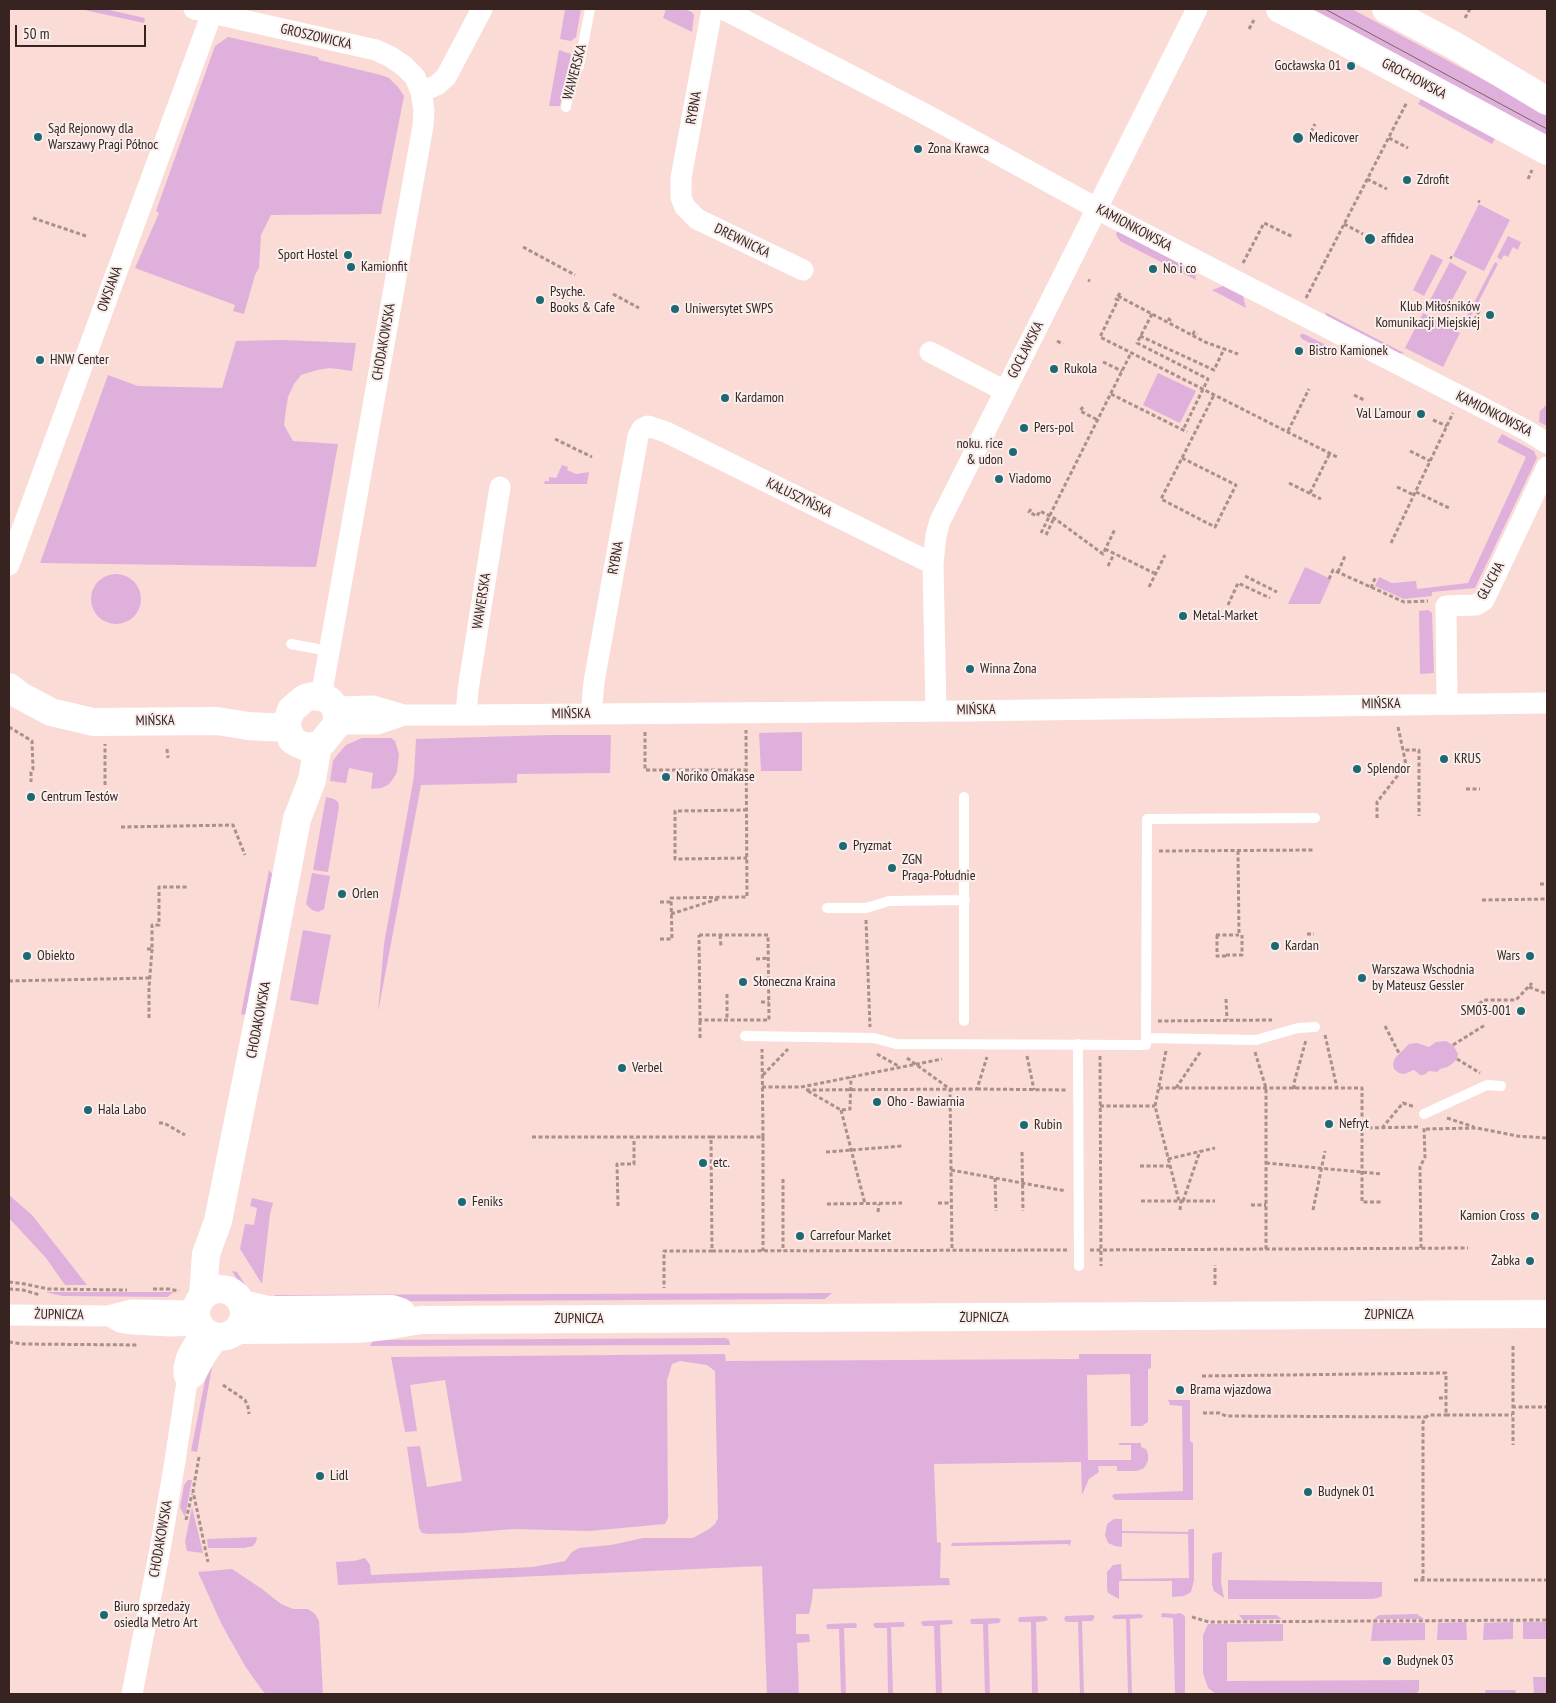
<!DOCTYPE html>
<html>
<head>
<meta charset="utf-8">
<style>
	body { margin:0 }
	#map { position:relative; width:1556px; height:1703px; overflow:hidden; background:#fadbd6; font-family:"PT Sans Narrow",sans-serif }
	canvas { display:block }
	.frame { position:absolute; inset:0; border:10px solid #372421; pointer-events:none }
	.scale { position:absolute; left:15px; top:25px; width:131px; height:22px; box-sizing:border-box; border:2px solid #372421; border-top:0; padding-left:6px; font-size:15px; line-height:18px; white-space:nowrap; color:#372421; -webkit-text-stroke:4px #f8eeec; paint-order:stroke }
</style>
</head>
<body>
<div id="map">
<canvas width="1556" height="1703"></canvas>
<div class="frame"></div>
<div class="scale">50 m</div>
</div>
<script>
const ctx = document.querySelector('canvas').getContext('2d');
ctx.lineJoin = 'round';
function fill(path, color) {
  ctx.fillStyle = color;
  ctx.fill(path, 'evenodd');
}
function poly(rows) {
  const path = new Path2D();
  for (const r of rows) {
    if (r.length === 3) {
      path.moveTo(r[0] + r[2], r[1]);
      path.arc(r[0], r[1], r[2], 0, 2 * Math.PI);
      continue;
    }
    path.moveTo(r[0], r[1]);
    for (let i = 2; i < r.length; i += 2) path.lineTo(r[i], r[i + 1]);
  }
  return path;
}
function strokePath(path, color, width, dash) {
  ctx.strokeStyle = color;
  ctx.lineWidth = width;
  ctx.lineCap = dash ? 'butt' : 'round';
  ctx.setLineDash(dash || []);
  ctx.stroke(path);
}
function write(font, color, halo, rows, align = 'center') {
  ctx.font = font + ' "PT Sans Narrow",sans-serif';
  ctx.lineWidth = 4;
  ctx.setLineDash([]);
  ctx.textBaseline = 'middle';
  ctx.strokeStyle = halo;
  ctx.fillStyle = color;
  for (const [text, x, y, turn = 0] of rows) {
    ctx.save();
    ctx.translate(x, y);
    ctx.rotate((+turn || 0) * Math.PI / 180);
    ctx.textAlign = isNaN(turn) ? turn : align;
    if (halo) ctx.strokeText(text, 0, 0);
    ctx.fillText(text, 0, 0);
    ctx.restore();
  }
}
fill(poly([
	[80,9,105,9,145,18,144,23],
	[565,9,581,9,576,37,571,41,560,39],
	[666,9,684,9,692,12,694,15,692,32,663,18],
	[1313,9,1352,9,1547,114,1547,135],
	[228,37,318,57,319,60,381,75,389,78,398,87,404,96,381,214,271,215,261,235,259,268,255,275,244,314,233,311,235,305,135,268,159,213,156,211,215,46],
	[559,50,571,54,560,106,549,106],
	[1421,99,1495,139,1492,144,1418,104],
	[1479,204,1510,220,1484,271,1453,256],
	[1117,231,1191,269,1195,272,1196,280,1120,241,1116,235],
	[1508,236,1521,242,1518,250,1513,247,1508,257,1504,255,1501,260,1497,257],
	[1431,254,1443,260,1424,296,1413,290],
	[1450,262,1467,272,1445,313,1428,304],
	[1495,262,1498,264,1467,324,1464,322],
	[1223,286,1243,296,1246,308,1212,290],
	[1325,312,1404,353,1399,354,1327,317],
	[1423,313,1460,333,1443,367,1405,348],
	[1301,334,1304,334,1336,350,1337,354,1333,355,1302,339,1300,336],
	[282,340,356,343,352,371,330,368,317,370,301,375,294,384,288,397,286,409,284,425,293,441,338,444,316,567,40,563,108,375,138,386,222,388,236,341],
	[1158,373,1196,391,1180,423,1143,405],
	[1547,404,1546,413,1547,426,1539,422,1539,420,1540,411],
	[1502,434,1534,451,1537,458,1475,588,1432,592,1432,596,1404,599,1375,586,1379,577,1392,583,1416,581,1417,589,1468,583,1526,457,1497,442],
	[562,465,568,467,567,470,576,474,589,472,587,484,544,484,545,481,549,481,549,477,556,478],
	[1305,567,1331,579,1320,604,1288,604],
	[116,599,25],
	[1428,610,1432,613,1434,673,1420,674,1419,611],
	[802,732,802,771,761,771,759,733],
	[550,735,611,735,610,773,517,774,517,783,421,785,378,1012,384,944,414,776,416,739],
	[362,738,391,738,395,741,399,754,397,772,393,779,388,785,381,788,371,789,373,773,349,768,346,783,330,781,333,761,338,754,346,745],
	[326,797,334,799,338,802,339,807,328,872,313,870],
	[269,870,273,875,246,1014,245,1015,241,1014],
	[312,873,330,876,324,909,318,912,312,910,306,904],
	[303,930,331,935,318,1005,290,1000],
	[1446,1041,1453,1045,1458,1054,1457,1059,1452,1064,1447,1067,1440,1069,1437,1072,1429,1071,1424,1075,1420,1075,1414,1070,1404,1074,1399,1073,1394,1069,1393,1064,1395,1058,1409,1044,1417,1043,1429,1047,1436,1042],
	[9,1195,32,1215,87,1285,65,1285,46,1258,9,1218],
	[252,1198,273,1203,270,1214,262,1284,240,1249,245,1224,254,1225,257,1208,250,1206],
	[232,1271,237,1272,246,1286,253,1293,247,1294,242,1288],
	[45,1292,174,1292,167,1297,62,1296],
	[832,1293,825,1299,273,1302,273,1298,275,1295],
	[726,1338,729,1340,730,1345,370,1346,372,1342,376,1340],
	[725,1354,726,1361,1079,1359,1079,1354,1151,1354,1151,1368,1148,1369,1148,1422,1142,1426,1131,1426,1130,1374,1087,1375,1088,1460,1131,1460,1131,1445,1118,1445,1120,1443,1141,1443,1141,1447,1146,1449,1148,1454,1148,1461,1144,1468,1137,1471,1117,1471,1117,1466,1098,1466,1099,1472,1089,1479,1082,1495,1081,1462,934,1464,937,1542,941,1543,940,1578,949,1578,950,1585,813,1589,812,1600,809,1614,796,1614,796,1634,809,1634,810,1642,797,1643,799,1694,767,1694,762,1566,338,1585,336,1562,354,1561,365,1558,370,1565,371,1575,533,1567,565,1561,572,1552,579,1548,611,1545,643,1538,693,1538,709,1529,715,1524,718,1518,715,1371,707,1365,680,1361,672,1364,667,1380,668,1518,665,1524,589,1531,513,1529,464,1533,428,1534,422,1533,419,1528,407,1447,420,1446,427,1487,462,1481,445,1380,410,1385,417,1431,405,1432,391,1357],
	[208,1365,212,1367,197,1452,191,1451],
	[1168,1400,1190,1400,1190,1441,1193,1443,1193,1500,1115,1500,1112,1496,1114,1494,1183,1491,1182,1406,1170,1405],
	[188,1480,192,1480,185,1517,180,1507,184,1485],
	[192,1507,203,1553,187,1551,185,1542],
	[1114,1519,1122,1519,1122,1531,1188,1532,1189,1529,1194,1529,1194,1580,1191,1592,1184,1596,1172,1597,1172,1581,1119,1581,1119,1599,1108,1593,1107,1588,1107,1572,1113,1565,1121,1564,1122,1579,1189,1578,1188,1534,1122,1533,1122,1547,1115,1546,1108,1543,1105,1535,1107,1524],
	[257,1537,256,1542,253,1546,244,1548,208,1548,207,1539],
	[1071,1540,1070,1546,1068,1544,951,1546,952,1543],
	[1222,1552,1221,1582,1224,1598,1214,1591,1212,1585,1212,1555,1214,1553],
	[232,1569,262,1589,281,1604,293,1609,308,1609,315,1614,319,1621,323,1694,266,1694,262,1690,245,1666,222,1625,198,1572],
	[1228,1580,1382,1582,1382,1596,1378,1598,1372,1599,1228,1599],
	[1162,1613,1175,1614,1180,1613,1185,1616,1185,1694,1175,1694,1173,1618,1161,1617],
	[1139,1614,1143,1615,1142,1618,1130,1619,1132,1694,1128,1694,1126,1619,1114,1619,1112,1617,1114,1615],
	[1417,1614,1424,1619,1374,1619,1379,1615],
	[1093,1615,1095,1617,1092,1621,1082,1621,1084,1694,1080,1694,1078,1622,1067,1622,1065,1621,1064,1618,1066,1616],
	[1239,1615,1276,1615,1282,1619,1243,1620],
	[1045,1616,1048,1619,1046,1621,1036,1622,1038,1694,1032,1694,1031,1622,1019,1622,1018,1619,1020,1617],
	[998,1618,1001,1620,999,1623,988,1624,990,1694,985,1694,983,1624,971,1624,970,1621,971,1619],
	[951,1620,953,1622,952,1624,940,1625,942,1694,936,1694,934,1626,923,1626,921,1623,922,1621],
	[903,1622,905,1624,903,1627,891,1627,893,1694,888,1694,887,1628,875,1628,873,1624,875,1623],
	[1466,1622,1467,1640,1437,1640,1438,1623],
	[1513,1622,1513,1639,1483,1640,1484,1623],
	[1523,1622,1547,1622,1547,1639,1523,1639],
	[855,1623,857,1625,856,1628,844,1628,846,1694,841,1694,839,1629,827,1629,826,1625,828,1624],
	[1373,1623,1425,1623,1425,1640,1371,1641],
	[1208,1624,1283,1624,1283,1641,1227,1642,1227,1681,1419,1680,1419,1691,1415,1694,1216,1694,1208,1688,1203,1673,1203,1635],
	[1533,1677,1547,1677,1547,1694,1536,1694,1534,1693],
	[1485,1690,1516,1690,1515,1694,1486,1694]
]), '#e0b0dd');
strokePath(poly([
	[1465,18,1470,9],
	[1249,29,1254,20],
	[1311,132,1315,124],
	[1389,138,1408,148],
	[1367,179,1387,189],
	[1528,179,1532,170],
	[1478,201,1480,202],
	[33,218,86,236],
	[1344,224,1363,234],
	[523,247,575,275],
	[1450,257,1452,258],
	[1243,263,1264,223,1293,237],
	[1088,280,1090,281],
	[1120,293,1116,299,1118,300,1100,337,1339,458],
	[613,294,639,308],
	[1118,296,1205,342,1238,354],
	[1306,298,1407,102],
	[1423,307,1425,309],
	[1152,314,1137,343,1208,379,1183,430],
	[1168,318,1170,320,1169,323],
	[1472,326,1479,311],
	[1193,335,1194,332,1197,334],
	[1140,336,1214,370,1224,349],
	[1057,341,1063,344],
	[1103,362,1122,371],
	[1111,394,1187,432],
	[1354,395,1364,400],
	[1083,407,1080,411,1098,420],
	[1433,420,1447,426],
	[1288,431,1309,389],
	[555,439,592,457],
	[1410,451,1430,461],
	[1182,458,1236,485,1215,527,1161,499,1182,458,1214,395],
	[1289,483,1321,499],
	[1397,487,1414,495],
	[1416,492,1451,509],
	[1310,493,1330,453],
	[1031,509,1029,512,1037,516,1040,511,1054,518,1103,554,1115,529],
	[1041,533,1131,353],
	[1046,535,1054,518],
	[1391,543,1453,413],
	[1105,549,1156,574],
	[1108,566,1114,554],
	[1338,572,1345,556],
	[1245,576,1277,592],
	[1329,579,1333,570,1404,602,1428,601],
	[1149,587,1165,555],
	[1371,588,1376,576],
	[1228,605,1238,583,1270,598],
	[9,727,32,741,33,769,31,772,31,782],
	[1398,727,1403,750,1419,750,1419,816],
	[645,732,645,770,747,770],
	[167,749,168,758],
	[105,785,105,744],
	[1466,789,1480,789],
	[747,810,675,811,675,859,747,858],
	[1377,818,1377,802,1406,765,1403,750],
	[121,827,233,825,245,855],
	[1159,851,1315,850],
	[1238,851,1239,935],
	[1540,884,1547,884],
	[1482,900,1547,899],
	[660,902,671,902],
	[671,914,718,899],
	[866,920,870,1027],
	[1307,934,1314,934],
	[699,935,768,935,769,1020,700,1020,699,935],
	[720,935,721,947],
	[1216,935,1239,935],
	[1217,935,1217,956,1226,956],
	[660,939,672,939,671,898,747,897,746,730],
	[147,949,152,949,152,925,159,925,159,887,188,887],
	[1226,955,1242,955,1242,935],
	[756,959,769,958],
	[9,981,150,978],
	[761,982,769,982],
	[1529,987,1547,994],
	[727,994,727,1020],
	[1226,999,1227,1020],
	[761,1002,769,1002],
	[1474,1008,1484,1000,1516,1000,1532,983],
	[149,1018,149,988,152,949],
	[1158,1021,1272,1020],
	[1385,1026,1400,1055],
	[1325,1035,1337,1088],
	[700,1038,700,1020],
	[1453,1045,1485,1025],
	[1166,1051,1155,1106,1179,1201],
	[1255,1052,1266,1088,1266,1249],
	[877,1054,900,1067],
	[1027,1056,1034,1090],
	[1100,1056,1101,1266],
	[907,1058,950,1089,952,1250],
	[1457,1059,1480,1073],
	[763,1075,788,1049],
	[762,1087,801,1087,942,1059],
	[1159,1088,1362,1088,1362,1202,1382,1202],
	[1176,1088,1201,1051],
	[977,1089,1067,1090],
	[1294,1089,1294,1083,1306,1040],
	[806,1090,977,1089,987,1057],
	[808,1091,841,1110,850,1109,851,1077],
	[1100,1106,1155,1106],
	[841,1110,865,1204],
	[1447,1118,1474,1127],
	[159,1123,164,1123,185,1135],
	[1362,1128,1420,1127],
	[1382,1128,1403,1103,1415,1107],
	[1426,1129,1477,1128,1517,1136,1547,1138],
	[532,1137,711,1137,712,1251,664,1251,664,1288],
	[711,1137,763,1137,762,1049],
	[763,1137,763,1251],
	[826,1152,902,1146],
	[1022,1152,1023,1211],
	[1168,1159,1215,1148],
	[1266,1163,1382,1174],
	[1140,1166,1170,1166],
	[951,1170,1066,1191],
	[995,1178,996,1211],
	[783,1179,783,1251],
	[1141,1201,1215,1201],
	[1183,1201,1200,1151],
	[938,1203,951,1203],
	[827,1204,902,1203],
	[1251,1205,1266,1205],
	[618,1206,617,1164,634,1164,634,1138],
	[1180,1210,1181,1201],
	[1313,1210,1325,1151],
	[878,1212,879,1204],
	[1421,1248,1420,1167,1425,1157,1424,1128],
	[1090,1250,1468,1248],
	[712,1251,1067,1250],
	[9,1282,25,1284,48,1289,127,1290],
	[1215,1285,1215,1265],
	[9,1289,23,1290,40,1295],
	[153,1289,169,1289,179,1291],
	[9,1342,23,1344,138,1345],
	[1513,1346,1513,1445],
	[1202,1376,1446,1373,1446,1415,1512,1415],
	[223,1385,245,1400,248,1407,249,1414],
	[1439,1398,1446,1398],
	[1512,1407,1547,1407],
	[1203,1413,1219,1413,1226,1416,1426,1417],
	[199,1457,193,1491,208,1562],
	[186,1520,192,1494],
	[1414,1580,1547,1580],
	[1423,1580,1423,1422,1426,1417,1429,1415,1446,1415],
	[1192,1617,1209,1622,1547,1620]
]), '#aa908b', 3, [4, 2.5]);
strokePath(poly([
	[566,107,570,84,579,66,590,9],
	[291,644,329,651],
	[827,908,866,908,889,901,965,900],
	[964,1021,964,797],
	[745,1036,874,1038,896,1044,1146,1045,1147,819,1315,818],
	[1146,1038,1256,1040,1298,1028,1315,1027],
	[1078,1044,1079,1266],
	[1424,1114,1487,1085,1501,1086]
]), '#fff', 10);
strokePath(poly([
	[194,9,376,50,391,57,404,66,415,77,421,92,424,110,423,126,321,697],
	[712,9,681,178,681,197,685,207,697,219,803,270],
	[723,9,923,113,1118,220,1524,429,1547,443],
	[421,92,437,85,446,77,482,9],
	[930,352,1005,391],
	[9,565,212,13],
	[1447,704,1446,606,1476,605,1484,600,1547,467],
	[335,707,373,706,404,715,466,715,963,711,1547,703],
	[936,711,933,564,936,535,940,521,1197,9],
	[591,714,594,682,638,436,642,429,648,426,666,432,933,564],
	[466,715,468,690,500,487],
	[337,724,377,724,404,715],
	[9,1315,108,1316,132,1310,196,1311],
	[113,1318,120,1322,133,1324,171,1326,198,1325],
	[187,1382,195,1376,205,1357,219,1337],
	[132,1694,161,1544,175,1461,187,1382,184,1375,184,1367,187,1356,202,1329]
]), '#fff', 21);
strokePath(poly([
	[1280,9,1341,40,1547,151],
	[1386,9,1457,47,1547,101],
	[9,687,19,695,51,712,93,722,217,721,248,726,287,728],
	[313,696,321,697,329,700,335,707,337,715,337,724,322,743,314,746,306,747,299,744,292,740,287,728,287,722,291,710,305,698,313,696],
	[220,1313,24],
	[203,1295,206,1254,218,1221,261,1007,297,819,312,780,318,745],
	[243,1304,268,1310,392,1309,401,1312],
	[238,1330,357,1329,385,1326,421,1320,1547,1314]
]), '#fff', 28);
strokePath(poly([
	[1325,9,1547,129]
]), '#7c6461', 1);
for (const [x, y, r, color] of [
	[1351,66,5,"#1f6973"],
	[38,137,5,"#1f6973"],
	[1298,138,6,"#1f6973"],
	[918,149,5,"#1f6973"],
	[1407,180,5,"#1f6973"],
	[1370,239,6,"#1f6973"],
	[348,255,5,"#1f6973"],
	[351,267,5,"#1f6973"],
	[1153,269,5,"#1f6973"],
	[540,300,5,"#1f6973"],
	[675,309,5,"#1f6973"],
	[1490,315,5,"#1f6973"],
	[1299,351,5,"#1f6973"],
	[40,360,5,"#1f6973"],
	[1054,369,5,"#1f6973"],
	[725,398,5,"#1f6973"],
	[1421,414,5,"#1f6973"],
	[1024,428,5,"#1f6973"],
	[1013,452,5,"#1f6973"],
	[999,479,5,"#1f6973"],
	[1183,616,5,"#1f6973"],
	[970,669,5,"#1f6973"],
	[1444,759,5,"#1f6973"],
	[1357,769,5,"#1f6973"],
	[666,777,5,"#1f6973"],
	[31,797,5,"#1f6973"],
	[843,846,5,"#1f6973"],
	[892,868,5,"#1f6973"],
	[342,894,5,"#1f6973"],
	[1275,946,5,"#1f6973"],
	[27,956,5,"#1f6973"],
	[1530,956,5,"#1f6973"],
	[1362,978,5,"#1f6973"],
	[743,982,5,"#1f6973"],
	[1521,1011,5,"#1f6973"],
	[622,1068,5,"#1f6973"],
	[877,1102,5,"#1f6973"],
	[88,1110,5,"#1f6973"],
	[1329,1124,5,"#1f6973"],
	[1024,1125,5,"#1f6973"],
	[703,1163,5,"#1f6973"],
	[462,1202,5,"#1f6973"],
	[1535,1216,5,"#1f6973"],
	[800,1236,5,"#1f6973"],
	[1530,1261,5,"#1f6973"],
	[1180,1390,5,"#1f6973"],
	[320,1476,5,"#1f6973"],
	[1308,1492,5,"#1f6973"],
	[104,1615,5,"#1f6973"],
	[1387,1661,5,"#1f6973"]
]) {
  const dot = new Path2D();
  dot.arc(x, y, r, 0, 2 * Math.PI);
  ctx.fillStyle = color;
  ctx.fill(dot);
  strokePath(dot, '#f8eeec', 2);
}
write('14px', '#372421', '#f8eeec', [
	["GROSZOWICKA",316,37,13],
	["WAWERSKA",575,72,-75],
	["GROCHOWSKA",1414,79,28],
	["RYBNA",694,108,-80],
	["KAMIONKOWSKA",1134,228,28],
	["DREWNICKA",742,241,26],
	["OWSIANA",110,289,-70],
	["CHODAKOWSKA",384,342,-80],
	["GOCŁAWSKA",1026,350,-63],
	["KAMIONKOWSKA",1494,414,27],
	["KAŁUSZYŃSKA",799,498,26],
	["RYBNA",616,558,-80],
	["GŁUCHA",1491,581,-61],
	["WAWERSKA",482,601,-81],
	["MIŃSKA",1381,704,-1],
	["MIŃSKA",976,710,-1],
	["MIŃSKA",571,714,-1],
	["MIŃSKA",155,721,-1],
	["CHODAKOWSKA",259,1020,-79],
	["ŻUPNICZA",59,1315,1],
	["ŻUPNICZA",1389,1315],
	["ŻUPNICZA",984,1318],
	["ŻUPNICZA",579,1319],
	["CHODAKOWSKA",161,1539,-80]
]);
write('14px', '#372421', '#f8eeec', [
	["Gocławska 01",1341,66,"right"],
	["Sąd Rejonowy dla",48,129],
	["Warszawy Pragi Północ",48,145],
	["Medicover",1309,138],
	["Żona Krawca",928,149],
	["Zdrofit",1417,180],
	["affidea",1381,239],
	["Sport Hostel",338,255,"right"],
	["Kamionfit",361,267],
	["No i co",1163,269],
	["Psyche.",550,292],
	["Books & Cafe",550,308],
	["Klub Miłośników",1480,307,"right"],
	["Komunikacji Miejskiej",1480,323,"right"],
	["Uniwersytet SWPS",685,309],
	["Bistro Kamionek",1309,351],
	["HNW Center",50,360],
	["Rukola",1064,369],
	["Kardamon",735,398],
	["Val L'amour",1411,414,"right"],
	["Pers-pol",1034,428],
	["noku. rice",1003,444,"right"],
	["& udon",1003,460,"right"],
	["Viadomo",1009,479],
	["Metal-Market",1193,616],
	["Winna Żona",980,669],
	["KRUS",1454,759],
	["Splendor",1367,769],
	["Noriko Omakase",676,777],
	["Centrum Testów",41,797],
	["Pryzmat",853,846],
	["ZGN",902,860],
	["Praga-Południe",902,876],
	["Orlen",352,894],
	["Kardan",1285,946],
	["Obiekto",37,956],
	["Wars",1520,956,"right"],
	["Warszawa Wschodnia",1372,970],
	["by Mateusz Gessler",1372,986],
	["Słoneczna Kraina",753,982],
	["SM03-001",1511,1011,"right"],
	["Verbel",632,1068],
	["Oho - Bawiarnia",887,1102],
	["Hala Labo",98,1110],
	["Nefryt",1339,1124],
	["Rubin",1034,1125],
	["etc.",713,1163],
	["Feniks",472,1202],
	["Kamion Cross",1525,1216,"right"],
	["Carrefour Market",810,1236],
	["Żabka",1520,1261,"right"],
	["Brama wjazdowa",1190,1390],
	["Lidl",330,1476],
	["Budynek 01",1318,1492],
	["Biuro sprzedaży",114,1607],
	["osiedla Metro Art",114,1623],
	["Budynek 03",1397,1661]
], 'left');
</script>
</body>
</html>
